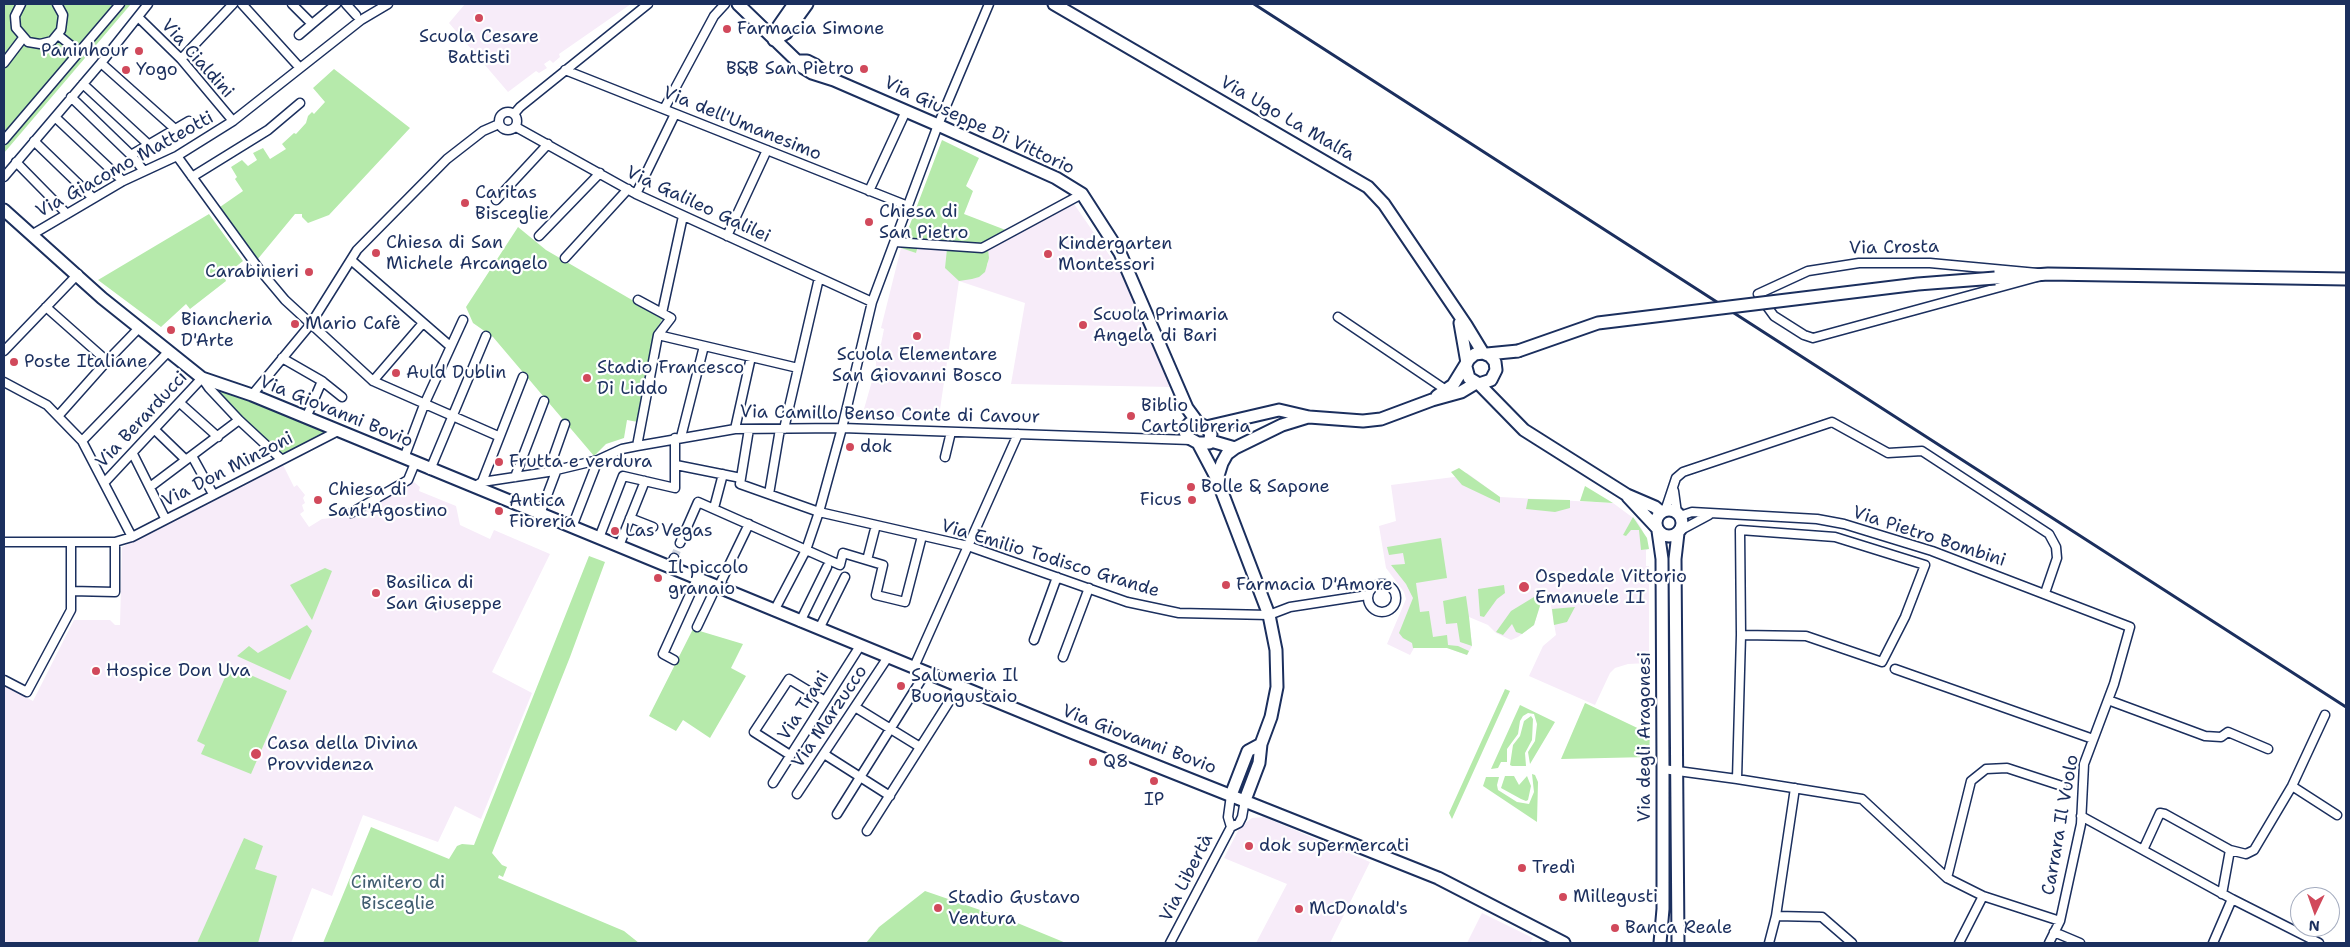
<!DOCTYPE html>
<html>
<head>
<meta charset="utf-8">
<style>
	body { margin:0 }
	#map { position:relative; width:2350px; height:947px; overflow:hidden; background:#fff; font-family:"Shantell Sans",sans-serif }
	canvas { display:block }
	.frame { position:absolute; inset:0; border:5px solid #1b2f5e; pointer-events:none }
	.north { position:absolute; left:2290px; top:887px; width:50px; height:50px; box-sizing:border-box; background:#fff; border:1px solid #a4acbf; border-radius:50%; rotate:183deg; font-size:14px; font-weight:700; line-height:20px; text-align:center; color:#1b2f5e }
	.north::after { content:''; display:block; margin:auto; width:18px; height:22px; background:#d1495b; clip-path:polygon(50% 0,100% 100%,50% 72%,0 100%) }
</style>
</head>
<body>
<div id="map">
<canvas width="2350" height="947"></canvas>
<div class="frame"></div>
<div class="north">N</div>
</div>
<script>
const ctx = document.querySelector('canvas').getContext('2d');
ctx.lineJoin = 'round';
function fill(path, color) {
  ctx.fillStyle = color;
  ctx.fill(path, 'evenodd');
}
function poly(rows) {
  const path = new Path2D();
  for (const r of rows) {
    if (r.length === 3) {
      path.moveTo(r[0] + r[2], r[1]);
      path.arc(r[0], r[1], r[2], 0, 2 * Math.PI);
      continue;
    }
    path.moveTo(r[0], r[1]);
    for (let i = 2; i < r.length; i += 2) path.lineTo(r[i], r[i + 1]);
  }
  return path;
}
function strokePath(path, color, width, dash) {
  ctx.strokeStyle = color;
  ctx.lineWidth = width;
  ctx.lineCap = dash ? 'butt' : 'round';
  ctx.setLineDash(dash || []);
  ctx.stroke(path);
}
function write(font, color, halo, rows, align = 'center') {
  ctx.font = font + ' "Shantell Sans",sans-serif';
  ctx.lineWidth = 4.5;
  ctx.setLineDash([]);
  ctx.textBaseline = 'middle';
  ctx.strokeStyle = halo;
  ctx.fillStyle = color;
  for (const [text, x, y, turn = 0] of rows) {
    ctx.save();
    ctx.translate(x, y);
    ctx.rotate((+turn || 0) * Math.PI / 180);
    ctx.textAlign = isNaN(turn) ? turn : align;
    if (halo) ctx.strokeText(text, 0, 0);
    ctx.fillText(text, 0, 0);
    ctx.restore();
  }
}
fill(poly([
	[465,4,631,4,559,54,560,57,553,63,550,60,544,64,547,68,539,73,536,71,508,92,449,23],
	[1074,204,1119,269,1172,387,1011,384,1025,303,959,281,939,416,900,417,864,409,876,367,876,361,873,360,877,344,881,344,884,329,881,328,901,248,916,253,918,246,948,249,964,279,972,279,988,264,987,249],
	[283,465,294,487,297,485,305,495,303,498,305,503,302,505,304,511,300,514,309,527,322,519,331,518,332,514,335,515,337,512,344,517,350,518,414,482,420,487,419,491,456,506,460,525,490,539,494,530,550,554,492,672,532,693,481,819,455,806,438,842,363,815,332,896,312,888,291,943,4,943,4,686,33,701,74,620,110,620,115,625,120,625,122,547],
	[1467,473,1500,497,1613,503,1636,520,1642,529,1649,549,1646,550,1646,566,1649,566,1649,663,1628,664,1615,668,1610,673,1595,705,1529,676,1543,646,1556,635,1549,594,1543,596,1534,625,1518,637,1511,640,1496,633,1488,625,1469,617,1472,646,1467,655,1447,648,1414,648,1410,655,1387,644,1406,599,1404,592,1386,568,1379,526,1396,521,1391,485,1454,477],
	[1264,817,1370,862,1330,943,1256,943,1287,884,1224,858,1240,827,1252,818],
	[1482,913,1533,938,1530,943,1467,943]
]), '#f7ecf9');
fill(poly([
	[4,4,131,4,4,153],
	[334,69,410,128,329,215,308,223,302,217,302,214,295,214,257,260,220,207,243,191,235,179,237,177,231,167,242,160,248,166,257,160,253,153,263,148,270,159,286,149,282,144,294,133,296,134,306,123,308,116,312,112,314,114,325,102,313,88],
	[942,140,979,158,966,186,973,191,964,214,1016,234,988,249,989,258,985,272,979,277,972,279,959,281,945,268,947,249,918,246,916,253,901,248],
	[209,214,243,261,224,276,226,281,190,309,186,304,161,327,98,280],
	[518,227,546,250,663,318,655,332,638,422,627,420,624,438,606,444,594,456,493,337,473,323,466,307],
	[226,387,338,431,281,459,217,397],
	[1459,468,1500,497,1500,503,1462,485,1451,472],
	[1585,486,1613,503,1580,501],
	[1528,499,1570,500,1570,508,1555,512,1526,509],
	[1633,517,1647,538,1649,549,1641,550,1639,530,1631,530,1626,536,1623,535],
	[1441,538,1447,578,1416,583,1420,612,1429,611,1433,637,1447,635,1448,645,1458,646,1469,651,1467,655,1447,648,1413,648,1412,643,1403,638,1399,633,1413,598,1406,584,1391,565,1405,564,1403,553,1389,555,1387,547],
	[589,556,605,562,570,657,492,853,502,865,507,867,503,877,499,875,498,878,624,931,639,943,323,943,371,827,449,859,457,846,462,844,474,845],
	[325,568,332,571,312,620,290,585],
	[1504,585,1505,593,1497,599,1484,617,1480,616,1478,589],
	[1466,596,1469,617,1472,646,1460,642,1457,623,1446,624,1443,601],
	[1543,596,1534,625,1522,634,1516,632,1512,624,1503,635,1496,632,1511,611,1534,597],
	[1575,607,1567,622,1554,625,1552,609],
	[307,625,312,631,290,680,237,656,249,646,258,653],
	[693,629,743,644,731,668,746,676,710,738,683,720,676,731,649,716],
	[230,666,287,691,251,774,201,754,205,745,197,741],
	[1505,689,1510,691,1452,819,1449,813],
	[1585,703,1650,734,1649,757,1561,759],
	[1520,705,1555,722,1530,764,1528,752,1535,741,1537,724,1534,714,1528,713,1523,716,1520,721,1518,734,1507,749,1507,762,1501,762,1498,768,1491,769],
	[1531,716,1533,719,1532,740,1525,753,1526,766,1512,766,1510,765,1513,745,1520,736,1524,721],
	[1532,774,1535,775,1538,782,1537,822,1483,786,1486,777,1499,777,1497,785,1498,790,1517,802,1529,804,1534,792],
	[1505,776,1514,776,1519,785,1527,776,1531,786,1528,800,1526,801,1521,799,1501,788],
	[244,838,263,846,255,869,277,876,258,943,197,943],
	[925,891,1015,922,1066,943,866,943,879,927]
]), '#b6eaab');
strokePath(poly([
	[674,558,680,543]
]), '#d1d5df', 8, [8, 4]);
const street = poly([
	[21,4,15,16,16,28,28,42,40,44,52,41,61,30,63,15,57,4],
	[242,4,300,68],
	[292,4,312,24,336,4],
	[346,4,356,15],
	[138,17,181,59,233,121],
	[58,35,79,52],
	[299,35,312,24],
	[181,59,233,4],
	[4,63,23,38],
	[101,63,175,129],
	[565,70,908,206],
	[83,84,149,145],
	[71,97,131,155,144,171],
	[664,109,714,16,725,4],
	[508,121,9],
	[514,114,520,107,648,4],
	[55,117,123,181],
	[516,127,636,194,872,302],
	[4,140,120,4],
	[34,141,93,198],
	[131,155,189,121],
	[177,156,259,269,285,300,373,381,498,436],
	[16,162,67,214],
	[4,177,101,63,148,4],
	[192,177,268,130,300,103],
	[869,191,906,111],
	[636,194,675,114],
	[496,200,548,144],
	[33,234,123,181,177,156,233,121,361,20,388,4],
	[539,236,600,173],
	[727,236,767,150],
	[895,242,982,248,1082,194],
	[565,258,628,189],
	[351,260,450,346],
	[1859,263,1930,263,2048,274,1813,338,1804,335,1774,316,1758,294,1808,271,1859,263],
	[638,300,662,313],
	[46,307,107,361,59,415],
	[1338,317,1446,390],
	[658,335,798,368],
	[4,351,78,274],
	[282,358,322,381,342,397],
	[107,361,139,328],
	[373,381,423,323],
	[4,382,47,405,82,441,132,537],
	[252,395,310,325,357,250,447,159,483,131,499,124],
	[180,403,218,437],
	[306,418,322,381],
	[735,429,751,357],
	[749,429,740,484,819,512,968,546,1127,602,1179,613,1269,615,1290,607,1368,595],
	[784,429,819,278],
	[155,430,186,460],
	[681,437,704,346],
	[82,441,169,351],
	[637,446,658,335,671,318,662,313,683,216],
	[133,454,165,518],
	[192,456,213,494],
	[945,457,951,432],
	[404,458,424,405,463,320],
	[676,465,741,478],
	[430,470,486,336],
	[548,472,565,424],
	[515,477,544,401],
	[482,482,523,377],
	[104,483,202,378,209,388,239,420,281,459],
	[150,487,239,420],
	[474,487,482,482,548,472,598,460,622,449,637,446,735,429,842,428,1191,440],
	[1674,491,1677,513],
	[769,494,780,429],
	[714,508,723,474],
	[1665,511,1676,478,1683,472,1832,422,1888,453,1922,451,2049,534,2056,547,2057,558,2045,593],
	[351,513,408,480,415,463],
	[540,514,557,469],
	[1680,516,1692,512,1817,519,1844,524,1932,551,2130,627,2114,684,2084,764,2081,824,2060,921,2049,943],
	[630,518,653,527],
	[572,527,598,460],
	[1681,530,1709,515],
	[599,538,623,476,675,488,675,438],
	[4,542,115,542,132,537,338,431],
	[680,543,698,502,840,565,843,553,883,565,876,595,905,602,922,536],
	[619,546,645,481],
	[867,560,876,525],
	[670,568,674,558],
	[1382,598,14],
	[718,588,749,524],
	[71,591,115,592,115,542],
	[774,611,806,550,819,512,842,428,872,302,938,125,989,4],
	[800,622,827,567],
	[697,627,716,587],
	[819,629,845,577],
	[1741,635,1806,636,1882,662,1905,617,1925,565,1835,537,1740,530,1741,635,1737,779,1862,799,1947,878,1971,781,1986,769,2007,768,2062,786],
	[1034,640,1057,577],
	[1063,657,1089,588],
	[674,660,663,654,697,579],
	[914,667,1018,434],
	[1895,669,2093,739],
	[4,680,27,692,71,610,71,543],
	[2108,700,2205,736,2221,737,2228,732,2268,749],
	[855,707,920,747],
	[824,754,890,796],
	[790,755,754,732,789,679,825,701],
	[1663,769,1737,779],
	[773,783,860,646],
	[2292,786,2337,815],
	[1795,788,1776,916,1822,917,1852,943],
	[797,794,888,657],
	[837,814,926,672],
	[2081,816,2232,899,2319,943],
	[1231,827,1228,817,1231,795],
	[867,831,959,686],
	[2143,850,2160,813,2165,814,2230,850,2246,854,2254,850,2292,786,2325,715],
	[1947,878,1983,896,2060,921],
	[2222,894,2230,850],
	[2054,932,2080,943],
	[1170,943,1231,827,1239,823,1242,817,1245,800],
	[1769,943,1776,916],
	[1959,943,1983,896],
	[2213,943,2232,899]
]);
const secondary = poly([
	[738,4,797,61,802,67,812,73,834,80,938,125,1056,178,1082,194,1120,253,1187,408,1198,423],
	[1054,4,1368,187,1384,204,1466,325,1483,353],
	[774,40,786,33,807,4],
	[774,40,778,27,794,4],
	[797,61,807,61,815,65,829,76],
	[4,210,102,298,202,378,252,395,1071,732,1438,878,1564,943],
	[1995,278,2048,274,2346,279],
	[1460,323,1467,363],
	[1487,354,1518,351],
	[1479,384,1524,430,1627,495,1655,507,1661,512],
	[1437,396,1453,385,1469,359,1475,354,1483,353,1490,356,1495,362,1496,370,1491,380,1479,384,1469,378,1466,367],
	[1190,423,1198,423,1206,427,1211,434,1209,443,1198,443,1187,437,1184,429,1190,423],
	[1206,427,1279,410,1309,417,1363,421,1381,419,1432,400,1461,392,1476,383],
	[1211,441,1235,448,1282,425,1308,417],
	[1198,443,1217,479,1269,615,1276,650,1277,687,1271,717,1261,744,1259,763,1245,800],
	[1217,479,1222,463,1227,454,1235,448],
	[1628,497,1656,527],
	[1669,523,13],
	[1658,531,1662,559,1663,769,1663,909,1660,943],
	[1678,533,1675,559,1678,943],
	[1231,795,1248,751,1261,744]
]);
strokePath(street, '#1b2f5e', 11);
strokePath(secondary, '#1b2f5e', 15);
strokePath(street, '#fff', 8);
strokePath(secondary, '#fff', 11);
strokePath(poly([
	[1254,4,2346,707]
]), '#1b2f5e', 3);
const secondaryBridge = poly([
	[1518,351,1598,323,1918,284,1995,278]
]);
strokePath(secondaryBridge, '#1b2f5e', 15, []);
strokePath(secondaryBridge, '#fff', 11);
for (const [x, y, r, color] of [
	[479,18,5,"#d1495b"],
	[727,29,5,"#d1495b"],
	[139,51,5,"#d1495b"],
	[864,69,5,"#d1495b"],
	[126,70,5,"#d1495b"],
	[465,203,5,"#d1495b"],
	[869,222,5,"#d1495b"],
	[376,253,5,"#d1495b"],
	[1048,254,5,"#d1495b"],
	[309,272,5,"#d1495b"],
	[295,324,5,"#d1495b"],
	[1083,325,5,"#d1495b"],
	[171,330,5,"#d1495b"],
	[917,336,5,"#d1495b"],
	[14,362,5,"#d1495b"],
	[396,373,5,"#d1495b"],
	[587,378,5,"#d1495b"],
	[1131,416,5,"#d1495b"],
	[850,447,5,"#d1495b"],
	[499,462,5,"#d1495b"],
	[1191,487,5,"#d1495b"],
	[318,500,5,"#d1495b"],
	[1192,500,5,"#d1495b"],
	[499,511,5,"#d1495b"],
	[615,531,5,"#d1495b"],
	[658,578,5,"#d1495b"],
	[1226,585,5,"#d1495b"],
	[1524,587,6,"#d1495b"],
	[376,593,5,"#d1495b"],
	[96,671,5,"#d1495b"],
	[901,686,5,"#d1495b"],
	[256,754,6,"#d1495b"],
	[1093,762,5,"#d1495b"],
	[1154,781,5,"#d1495b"],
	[1249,846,5,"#d1495b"],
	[1522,868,5,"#d1495b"],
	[1563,897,5,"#d1495b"],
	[938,908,5,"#d1495b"],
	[1299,909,5,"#d1495b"],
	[1615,928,5,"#d1495b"]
]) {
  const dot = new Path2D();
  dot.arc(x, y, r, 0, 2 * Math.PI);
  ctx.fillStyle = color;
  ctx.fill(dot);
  strokePath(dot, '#fff', 2);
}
write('18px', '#1b2f5e', '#fff', [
	["Farmacia Simone",737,29],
	["Scuola Cesare",479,37,"center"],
	["Battisti",479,58,"center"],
	["Paninhour",129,51,"right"],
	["B&B San Pietro",854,69,"right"],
	["Yogo",136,70],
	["Caritas",475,193],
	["Bisceglie",475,214],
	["Chiesa di",879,212],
	["San Pietro",879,233],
	["Chiesa di San",386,243],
	["Michele Arcangelo",386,264],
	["Kindergarten",1058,244],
	["Montessori",1058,265],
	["Carabinieri",299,272,"right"],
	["Scuola Primaria",1093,315],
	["Angela di Bari",1093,336],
	["Biancheria",181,320],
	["D'Arte",181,341],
	["Mario Cafè",305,324],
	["Scuola Elementare",917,355,"center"],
	["San Giovanni Bosco",917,376,"center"],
	["Poste Italiane",24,362],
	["Stadio Francesco",597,368],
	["Di Liddo",597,389],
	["Auld Dublin",406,373],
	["Biblio",1141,406],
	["Cartolibreria",1141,427],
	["dok",860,447],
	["Frutta e verdura",509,462],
	["Bolle & Sapone",1201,487],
	["Chiesa di",328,490],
	["Sant'Agostino",328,511],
	["Ficus",1182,500,"right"],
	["Antica",509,501],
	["Fioreria",509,522],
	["Las Vegas",625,531],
	["Il piccolo",668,568],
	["granaio",668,589],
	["Ospedale Vittorio",1535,577],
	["Emanuele II",1535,598],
	["Basilica di",386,583],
	["San Giuseppe",386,604],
	["Farmacia D'Amore",1236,585],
	["Hospice Don Uva",106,671],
	["Salumeria Il",911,676],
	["Buongustaio",911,697],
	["Casa della Divina",267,744],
	["Provvidenza",267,765],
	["Q8",1103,762],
	["IP",1154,800,"center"],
	["dok supermercati",1259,846],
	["Tredì",1532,868],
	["Millegusti",1573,897],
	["Stadio Gustavo",948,898],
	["Ventura",948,919],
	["McDonald's",1309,909],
	["Banca Reale",1625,928]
], 'left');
write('18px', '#1b2f5e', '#fff', [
	["Via Cialdini",197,59,48],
	["Via Ugo La Malfa",1287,119,30],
	["Via dell'Umanesimo",742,124,22],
	["Via Giuseppe Di Vittorio",979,126,25],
	["Via Giacomo Matteotti",125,165,-29],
	["Via Galileo Galilei",698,205,25],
	["Via Crosta",1894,248,-1],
	["Via Giovanni Bovio",336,412,22],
	["Via Camillo Benso Conte di Cavour",890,415,1],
	["Via Berarducci",142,420,-47],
	["Via Don Minzoni",228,470,-27],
	["Via Pietro Bombini",1929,537,18],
	["Via Emilio Todisco Grande",1050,559,17],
	["Via Trani",804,706,-57],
	["Via Marzucco",830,717,-56],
	["Via degli Aragonesi",1645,737,-90],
	["Via Giovanni Bovio",1139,740,21],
	["Carrara Il Vuolo",2061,825,-80],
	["Via Libertà",1187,878,-63]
]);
write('18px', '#425e71', '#fff', [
	["Cimitero di",398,883],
	["Bisceglie",398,904]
]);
</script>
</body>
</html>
